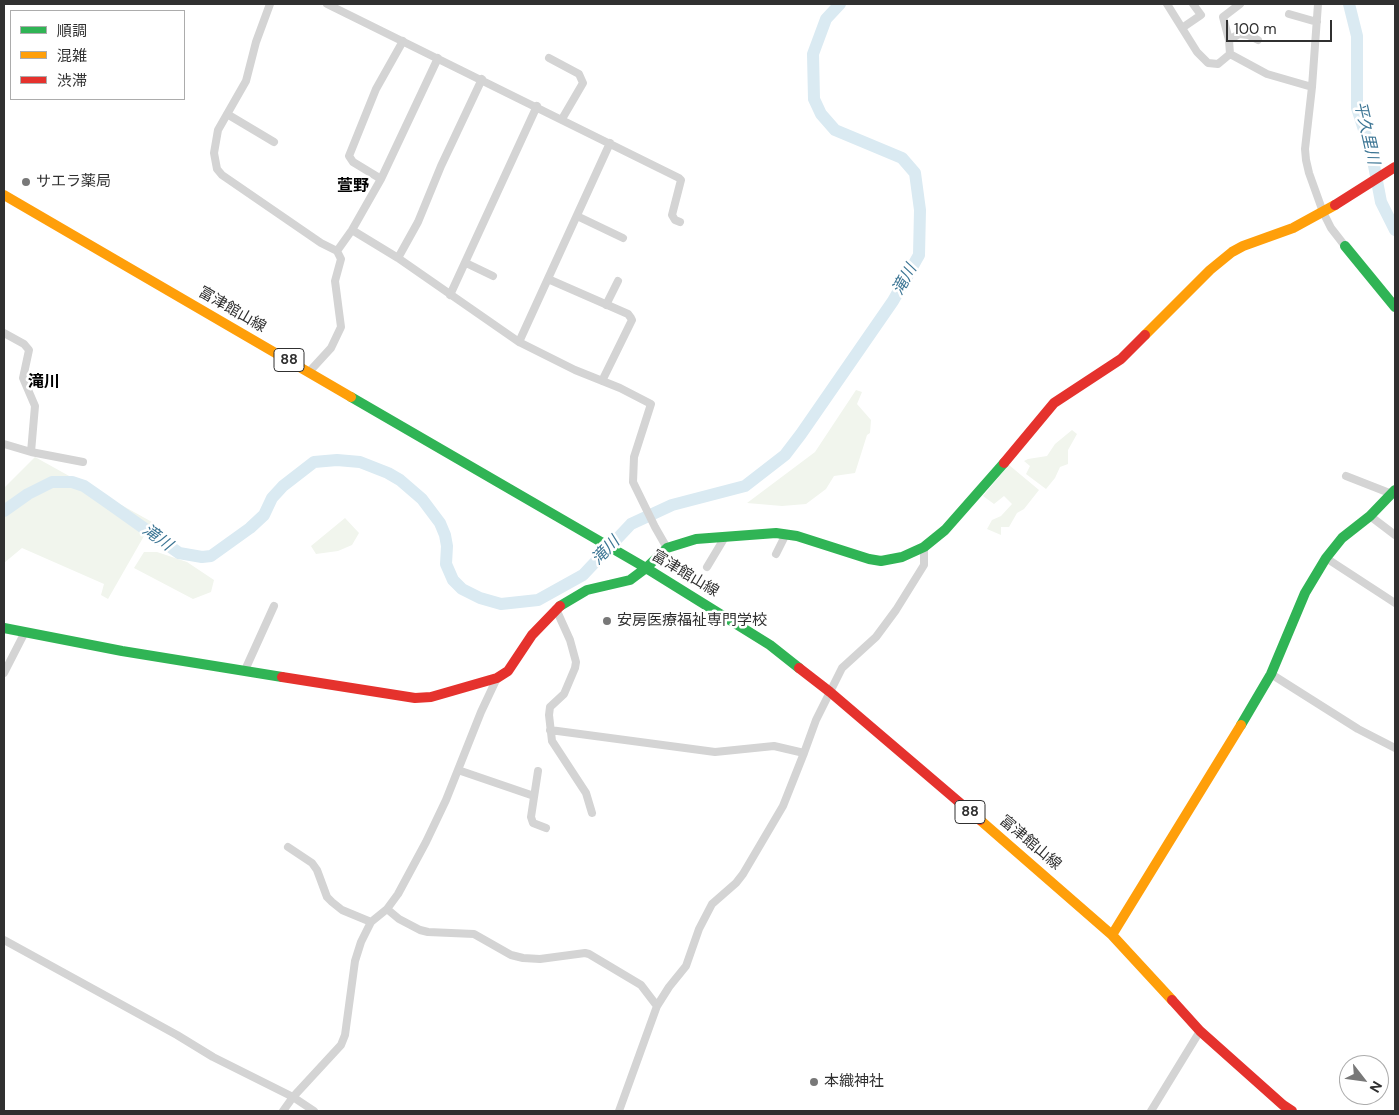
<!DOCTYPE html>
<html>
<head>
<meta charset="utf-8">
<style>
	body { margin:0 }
	#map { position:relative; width:1399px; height:1115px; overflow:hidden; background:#fff; font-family:"DM Sans","Noto Sans JP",sans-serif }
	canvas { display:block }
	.frame { position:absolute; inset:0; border:5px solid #303030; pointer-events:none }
	.legend { position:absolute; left:10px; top:10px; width:175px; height:90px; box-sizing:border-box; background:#fff; border:1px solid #acacac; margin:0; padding:6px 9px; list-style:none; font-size:15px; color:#303030 }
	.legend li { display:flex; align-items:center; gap:10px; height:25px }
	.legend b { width:25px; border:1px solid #acacac }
	.north { position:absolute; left:1339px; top:1055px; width:50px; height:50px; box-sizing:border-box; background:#fff; border:1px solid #acacac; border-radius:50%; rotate:120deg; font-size:14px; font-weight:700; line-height:20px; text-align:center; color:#303030 }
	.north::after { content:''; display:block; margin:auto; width:18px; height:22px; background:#787878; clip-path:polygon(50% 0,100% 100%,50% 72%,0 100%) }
	.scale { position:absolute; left:1226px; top:20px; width:106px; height:22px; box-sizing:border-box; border:2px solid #303030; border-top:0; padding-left:6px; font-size:15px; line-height:18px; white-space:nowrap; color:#303030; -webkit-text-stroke:4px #fff; paint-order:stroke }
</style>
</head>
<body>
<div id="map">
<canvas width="1399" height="1115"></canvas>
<div class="frame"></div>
<ul class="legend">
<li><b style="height:6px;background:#30b455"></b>順調</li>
<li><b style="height:6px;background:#ff9f0a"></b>混雑</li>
<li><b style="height:6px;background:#e5322d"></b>渋滞</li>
</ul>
<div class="north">N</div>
<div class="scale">100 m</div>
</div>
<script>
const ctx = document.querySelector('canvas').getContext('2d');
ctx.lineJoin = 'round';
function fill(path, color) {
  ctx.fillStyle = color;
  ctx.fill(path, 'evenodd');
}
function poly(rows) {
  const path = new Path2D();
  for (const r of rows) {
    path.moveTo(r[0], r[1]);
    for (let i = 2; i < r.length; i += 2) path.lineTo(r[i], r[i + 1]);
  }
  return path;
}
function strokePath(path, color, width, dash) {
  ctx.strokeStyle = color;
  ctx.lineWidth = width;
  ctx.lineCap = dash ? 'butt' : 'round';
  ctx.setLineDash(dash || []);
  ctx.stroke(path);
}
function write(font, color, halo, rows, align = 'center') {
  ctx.font = font + ' "DM Sans","Noto Sans JP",sans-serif';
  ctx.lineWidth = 5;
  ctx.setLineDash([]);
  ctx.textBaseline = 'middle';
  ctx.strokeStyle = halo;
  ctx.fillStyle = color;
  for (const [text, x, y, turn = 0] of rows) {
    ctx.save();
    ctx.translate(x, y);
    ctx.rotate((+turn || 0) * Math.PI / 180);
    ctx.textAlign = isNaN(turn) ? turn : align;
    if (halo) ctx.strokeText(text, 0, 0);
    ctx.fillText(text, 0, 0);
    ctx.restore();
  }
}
fill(poly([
	[856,390,862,392,857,404,871,420,870,433,867,435,855,473,834,476,826,489,806,504,782,506,747,503,815,452],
	[1072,430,1077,434,1068,450,1068,464,1060,467,1055,478,1046,489,1026,474,1030,466,1024,461,1028,459,1047,456,1055,444],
	[35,457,152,522,108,599,101,595,104,584,22,548,4,563,4,488],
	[1009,465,1039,490,1024,509,1017,513,1009,527,1001,527,1001,535,987,529,992,520,1001,516,1012,504,1004,496,994,504,983,496],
	[345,518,359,533,352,545,338,551,316,554,311,546],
	[144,552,157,552,187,562,214,580,211,592,193,599,134,568]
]), '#f1f5ed');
strokePath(poly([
	[1349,4,1357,36,1357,108,1372,155,1381,202,1395,230],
	[4,511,28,494,52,482,72,482,84,486,107,502,179,553,202,557,211,556,250,528,264,515,272,498,283,486,314,462,337,460,360,462,388,473,400,480,422,499,440,523,445,535,447,546,446,564,453,580,462,589,480,598,501,604,538,600,583,575,631,524,672,505,745,486,785,455,801,434,893,301,919,255,920,210,915,173,902,158,835,130,821,114,814,99,813,54,826,19,840,4]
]), '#daeaf2', 12);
strokePath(poly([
	[270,4,256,42,246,81,218,130,214,153,217,169,222,175,321,243,337,251,352,230,381,179,438,58],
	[327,4,679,178,681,180,672,215,675,220,680,222],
	[1167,4,1197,52,1208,63,1218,64,1230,54,1267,74,1312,87],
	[1318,4,1312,87,1305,149,1306,160,1309,173,1323,212,1331,228,1345,246],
	[1289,14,1317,22],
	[1182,28,1201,15,1193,4],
	[1229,40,1239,34,1248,35,1258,40],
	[1230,54,1229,40,1223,17,1240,4],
	[549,58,579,74,583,83,562,119],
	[227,114,274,142],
	[381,179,353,162,349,156,376,89,403,41],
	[577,216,623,238],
	[352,230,398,258,519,342,575,370,620,388,651,404,634,457,633,482,655,527,667,548],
	[398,258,418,222,441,166,482,79],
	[466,263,493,276],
	[548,279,628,314,631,318,632,320,602,381],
	[450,295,537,106],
	[606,305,618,281],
	[4,333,24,344,29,350,23,378,35,406,31,452],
	[519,342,610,143],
	[309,372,331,348,341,327,335,281,341,259,337,251],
	[4,444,31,452,83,462],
	[1346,476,1392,494],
	[1370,516,1395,535],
	[776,554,786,534],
	[1326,558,1395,603],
	[707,567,725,537],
	[556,609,570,640,576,662,575,668,564,694,550,707,549,715,552,741,586,793,592,813],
	[245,670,274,606],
	[4,673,25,632],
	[1271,674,1358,729,1395,748],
	[550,730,715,752,774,746,804,753],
	[458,770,534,796],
	[538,771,531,817,533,823,546,828],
	[288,847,312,863,317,870,327,897,332,902,342,910,371,922],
	[387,909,399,919,420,930,428,932,474,934,511,955,523,958,540,959,585,953,589,954,641,985,657,1006],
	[4,940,177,1035,213,1057,293,1097,314,1111],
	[283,1111,293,1097,341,1045,345,1035,355,961,361,942,371,922,387,909,398,894,426,842,446,800,481,712,497,678],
	[619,1111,657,1006,669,987,686,966,699,929,712,904,736,883,743,874,783,806,804,753,816,720,842,668,876,637,896,610,924,565,924,547],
	[1151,1111,1200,1031]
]), '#d4d4d4', 8);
strokePath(poly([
	[1345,246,1395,307],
	[351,397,646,568,770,645,799,668],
	[560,606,587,590,630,580,646,568,667,548,696,539,776,533,797,536,869,559,881,561,902,557,924,547,945,530,1004,463],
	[4,628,122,651,282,677],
	[1241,725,1271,674,1305,593,1326,558,1342,538,1370,516,1395,490]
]), '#30b455', 10);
strokePath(poly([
	[4,195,351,397],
	[1145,335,1210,270,1232,252,1243,246,1293,228,1335,205],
	[980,820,1112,935,1172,1000],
	[1112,935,1241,725]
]), '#ff9f0a', 10);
strokePath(poly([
	[1335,205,1395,167],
	[1004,463,1054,403,1121,359,1145,335],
	[799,668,830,692,980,820],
	[282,677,415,698,431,697,497,678,508,671,532,635,560,606],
	[1172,1000,1200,1031,1283,1105,1292,1111]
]), '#e5322d', 10);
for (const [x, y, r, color] of [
	[26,182,5,"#787878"],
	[607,621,5,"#787878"],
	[814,1082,5,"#787878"]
]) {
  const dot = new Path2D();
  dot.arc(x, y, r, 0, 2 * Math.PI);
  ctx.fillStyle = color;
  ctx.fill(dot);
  strokePath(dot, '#fff', 2);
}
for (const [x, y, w] of [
	[289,360,30],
	[970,812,30]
]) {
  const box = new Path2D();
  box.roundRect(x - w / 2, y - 11.5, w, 23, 4);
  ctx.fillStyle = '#fff';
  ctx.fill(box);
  strokePath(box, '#303030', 1);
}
write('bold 14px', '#303030', null, [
	["88",289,360],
	["88",970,812]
]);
write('15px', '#303030', '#fff', [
	["サエラ薬局",36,182],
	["安房医療福祉専門学校",617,621],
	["本織神社",824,1082]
], 'left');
write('15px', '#303030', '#fff', [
	["富津館山線",232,310,30],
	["富津館山線",685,574,31],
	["富津館山線",1030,843,40]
]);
write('italic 16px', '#3c7594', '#fff', [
	["平久里川",1366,133,77],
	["滝川",905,280,-61],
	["滝川",157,538,36],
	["滝川",606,551,-46]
]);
write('bold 16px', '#000', '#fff', [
	["萱野",353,187],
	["滝川",44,383]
]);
</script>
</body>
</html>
